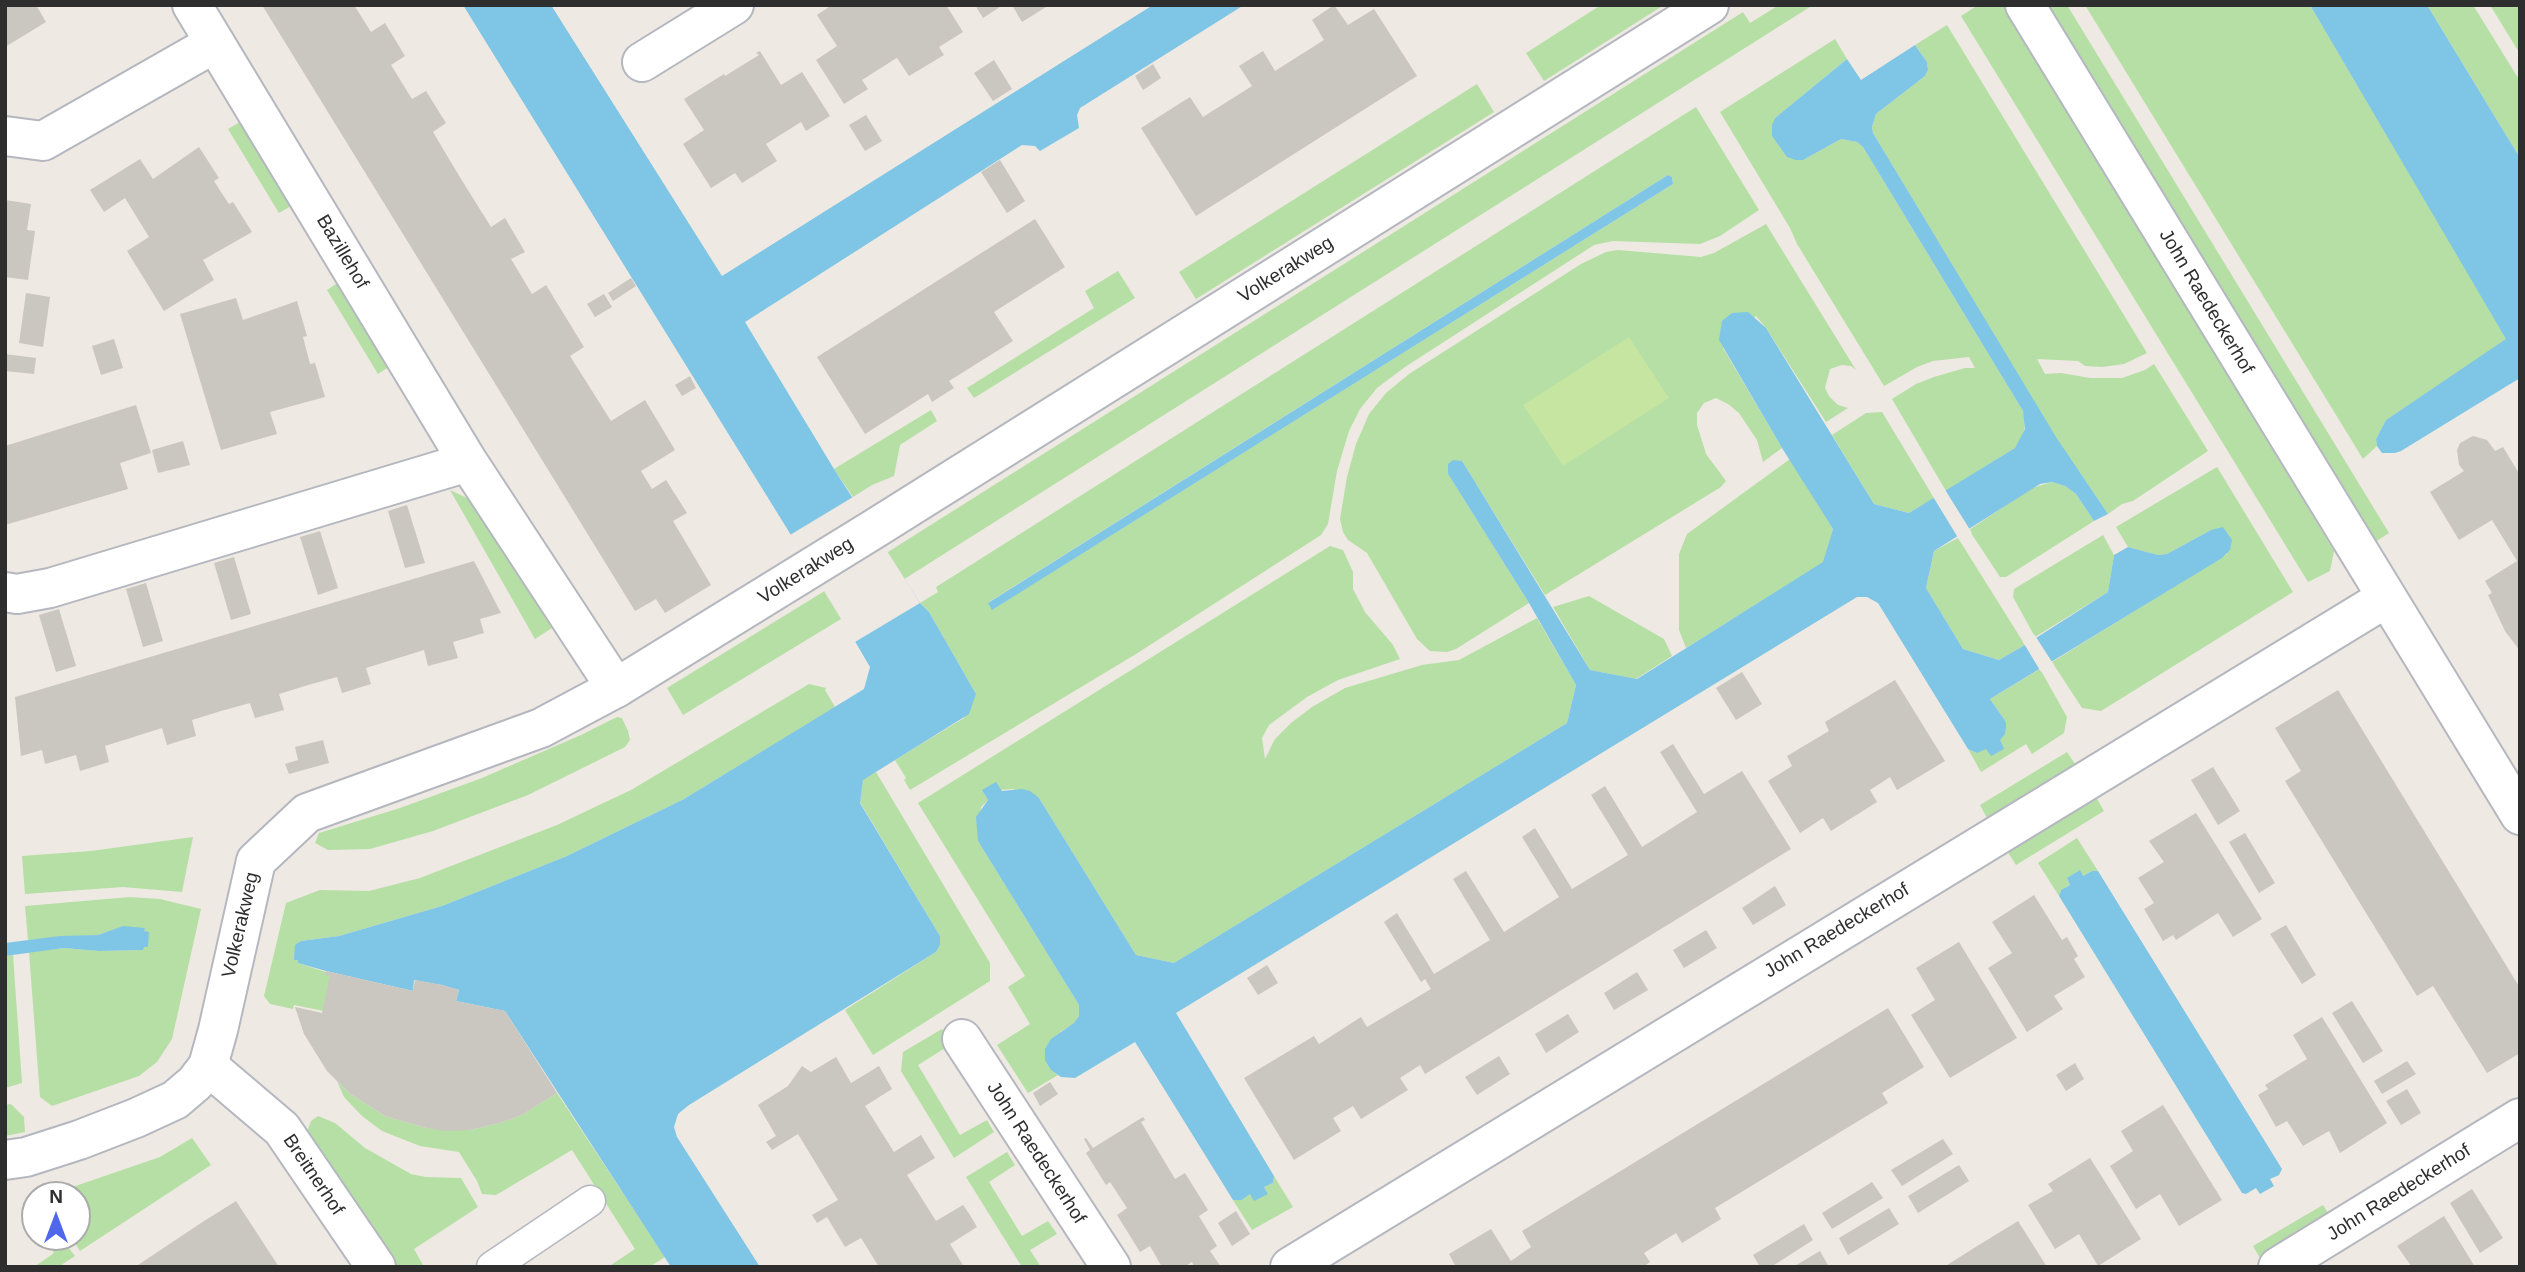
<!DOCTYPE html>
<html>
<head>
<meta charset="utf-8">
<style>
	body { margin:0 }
	#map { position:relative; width:2525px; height:1272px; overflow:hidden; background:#eee9e2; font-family:Arial,sans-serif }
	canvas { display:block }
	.frame { position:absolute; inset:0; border:7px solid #2e2e2e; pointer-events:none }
	.north { position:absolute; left:21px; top:1181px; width:70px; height:70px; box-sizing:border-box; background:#fff; border:2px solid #ababab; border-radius:50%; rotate:0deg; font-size:19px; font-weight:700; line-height:28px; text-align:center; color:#2e2e2e }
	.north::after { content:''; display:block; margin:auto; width:24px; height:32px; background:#5167eb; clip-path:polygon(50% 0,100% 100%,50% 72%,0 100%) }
</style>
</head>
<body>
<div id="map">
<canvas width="2525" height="1272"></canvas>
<div class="frame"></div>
<div class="north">N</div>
</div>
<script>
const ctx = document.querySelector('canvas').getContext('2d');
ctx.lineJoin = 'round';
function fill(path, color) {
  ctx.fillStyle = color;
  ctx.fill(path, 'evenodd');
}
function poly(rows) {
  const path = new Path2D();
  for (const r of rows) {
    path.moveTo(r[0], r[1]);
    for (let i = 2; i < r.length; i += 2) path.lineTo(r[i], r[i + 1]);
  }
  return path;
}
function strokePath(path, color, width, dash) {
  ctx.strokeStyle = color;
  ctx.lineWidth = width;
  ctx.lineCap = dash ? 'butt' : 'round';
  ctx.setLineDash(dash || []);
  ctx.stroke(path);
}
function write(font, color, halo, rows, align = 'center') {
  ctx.font = font + ' Arial,sans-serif';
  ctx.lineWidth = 7;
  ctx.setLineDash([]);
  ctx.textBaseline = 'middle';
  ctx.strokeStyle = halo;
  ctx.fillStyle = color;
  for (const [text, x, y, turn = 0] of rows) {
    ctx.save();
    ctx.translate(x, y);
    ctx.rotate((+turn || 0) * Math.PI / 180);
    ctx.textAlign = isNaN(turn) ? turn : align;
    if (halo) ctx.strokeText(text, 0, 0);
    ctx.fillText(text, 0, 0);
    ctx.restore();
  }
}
fill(poly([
	[1601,5,1664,5,1544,81,1526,53],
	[1779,5,1813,5,841,619,683,715,667,688,888,552,1743,12,1750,23],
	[1978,5,2003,5,2334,551,2330,571,2308,582,1961,16],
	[2046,5,2067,5,2389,533,2375,542],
	[2085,5,2310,5,2507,339,2386,420,2376,439,2377,446,2363,459],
	[2427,5,2473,5,2520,81,2520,158],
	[2490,5,2520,5,2520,54],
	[1947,25,2147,353,2124,364,2102,367,2085,366,2078,361,2037,359,2045,374,2061,373,2090,378,2122,378,2145,370,2154,364,2208,451,2133,501,2122,504,2108,514,2054,435,1873,133,1872,127,1876,114,1925,76,1928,70,1927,62,1915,45],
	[1835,39,1847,59,1775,118,1803,160,1841,139,1857,142,1863,147,2023,411,2025,420,2024,435,2015,448,1946,491,1892,399,1916,384,1934,377,1965,368,1975,368,1969,357,1933,361,1917,367,1884,386,1797,244,1790,228,1720,112],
	[1477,84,1494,112,1196,299,1179,272],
	[1696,107,1759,210,1720,236,1700,244,1613,241,1594,245,1405,367,1377,388,1360,409,1349,431,1337,471,1328,524,1321,535,1136,654,910,790,904,780,906,778,895,760,964,718,976,694,929,612,920,603,938,592,936,587],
	[1668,175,1672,177,1673,184,993,609,989,602],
	[240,122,291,206,279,213,228,129],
	[1766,224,1856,370,1851,366,1842,365,1830,369,1825,388,1829,396,1838,405,1848,408,1826,422,1766,328,1756,316,1723,348,1782,448,1763,462,1757,440,1739,413,1728,404,1716,398,1704,403,1697,413,1697,425,1706,454,1726,481,1721,487,1545,595,1462,461,1448,474,1529,603,1456,649,1447,652,1430,651,1417,639,1367,553,1348,540,1343,532,1340,519,1347,477,1356,444,1369,414,1386,393,1409,374,1581,264,1606,252,1618,250,1701,257,1714,253],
	[1118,271,1135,298,974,398,967,388,1094,308,1085,291],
	[339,282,390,366,378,374,327,290],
	[931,410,937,421,900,445,894,476,872,485,853,497,834,469],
	[1882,412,1934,498,1909,513,1874,504,1832,435,1866,413],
	[1790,459,1833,529,1824,562,1686,648,1679,630,1679,554,1687,534],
	[2217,467,2293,592,2101,711,2082,708,2052,662,2227,554,2211,530,2167,554,2158,555,2128,547,2116,527],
	[2052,482,2065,486,2076,494,2094,521,2006,577,2000,577,1969,530,2032,488],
	[450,490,473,501,552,628,535,639],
	[2103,535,2114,555,2108,592,2035,637,2013,597,2014,589],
	[1958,538,2025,645,1999,660,1963,649,1926,588,1934,551],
	[1330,546,1343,550,1353,572,1353,589,1365,612,1393,645,1400,659,1338,680,1307,697,1269,725,1262,738,1265,759,1275,739,1291,723,1312,707,1345,688,1422,665,1459,660,1537,618,1576,685,1567,723,1174,963,1136,955,1039,798,1013,789,983,791,988,800,981,807,978,841,1079,1005,1079,1016,1074,1024,1060,1032,1051,1070,1058,1075,1028,1093,997,1045,1030,1024,1008,987,1025,976,918,803],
	[1589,596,1664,639,1672,656,1636,679,1590,670,1553,607],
	[2040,669,2067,717,2064,733,2032,754,2026,744,1981,772,1968,749,1977,753,1999,740,2006,722,1990,699],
	[809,684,826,688,825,690,835,707,684,799,567,856,442,906,339,936,301,941,294,960,298,960,298,963,332,974,324,1011,294,1005,293,1009,270,1004,264,996,286,903,320,890,369,891,420,878,557,825,631,790],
	[617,717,622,718,628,731,630,740,625,747,528,795,433,831,370,849,328,850,315,843,319,833,400,808,482,778,581,735],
	[2067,752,2075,764,1987,818,1980,805],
	[876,772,990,963,990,981,873,1055,845,1010,936,952,940,945,940,936,860,802,863,779],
	[2096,797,2104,811,2016,865,2007,851],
	[193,837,182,892,123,887,25,894,22,856,91,851],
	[2077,838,2098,871,2092,871,2083,876,2067,878,2070,885,2061,890,2059,896,2038,863],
	[130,897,160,899,201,909,172,1039,157,1062,139,1076,52,1106,40,1097,29,952,64,948,99,951,143,950,143,947,124,926,98,935,28,940,25,906],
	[13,955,22,1083,5,1088,5,956],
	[942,1029,950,1045,918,1065,960,1135,987,1120,994,1132,954,1158,901,1071,903,1052],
	[337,1081,349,1093,385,1116,426,1128,470,1130,500,1123,522,1115,557,1093,665,1257,649,1267,608,1267,635,1249,572,1150,496,1195,482,1194,477,1181,459,1152,420,1146,382,1131,362,1116,344,1097],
	[11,1104,24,1117,25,1132,5,1136,5,1105],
	[318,1116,335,1123,365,1148,411,1174,426,1177,461,1178,478,1207,414,1249,424,1267,393,1267,310,1138,308,1129,311,1121],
	[192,1138,211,1165,80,1251,71,1237,77,1237,77,1195,59,1195,58,1192,160,1157],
	[1007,1152,1015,1165,989,1182,1022,1236,1048,1221,1057,1234,1030,1250,1041,1267,1022,1267,966,1177],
	[1274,1176,1293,1207,1252,1230,1233,1200,1242,1200,1250,1194,1268,1194,1264,1187,1273,1183],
	[2323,1205,2330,1216,2260,1258,2253,1246],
	[43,1237,60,1237,75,1256,58,1267,34,1267,54,1253]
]), '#b5dfa4');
fill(poly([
	[1629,337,1669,398,1563,466,1523,405]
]), '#c5e5a1');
fill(poly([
	[463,5,551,5,722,276,1153,5,1244,5,1080,108,1077,115,1079,128,1040,151,1035,146,1022,145,745,322,834,469,920,603,929,612,976,694,969,714,863,780,860,803,940,936,940,945,936,952,689,1105,678,1114,674,1127,677,1137,760,1267,671,1267,505,1011,456,1001,459,990,442,985,414,980,413,991,326,971,298,963,298,960,294,960,295,945,301,941,339,936,442,906,567,856,684,799,864,689,870,667,825,590],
	[2310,5,2427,5,2520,158,2520,378,2401,451,2395,453,2382,453,2377,446,2376,439,2386,420,2506,339],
	[1915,45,1927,62,1928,70,1925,76,1876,114,1872,127,1873,133,2056,437,2108,514,2094,521,2076,494,2065,486,2052,482,2040,484,1934,551,1926,588,1963,649,1999,660,2025,645,2108,592,2114,555,2128,547,2158,555,2167,554,2211,530,2223,527,2232,540,2230,550,2222,558,1990,699,2006,722,2006,727,2005,734,2000,740,2004,749,1991,756,1986,749,1977,753,1968,749,1878,603,1867,597,1857,597,1176,1013,1274,1176,1273,1183,1264,1187,1268,1194,1254,1201,1250,1194,1242,1200,1233,1200,1135,1042,1075,1078,1061,1077,1051,1070,1045,1060,1045,1049,1051,1039,1074,1023,1079,1016,1079,1005,978,841,976,817,988,800,982,790,996,782,1002,791,1022,789,1030,791,1039,798,1136,955,1174,963,1567,723,1576,685,1529,603,1448,474,1448,464,1453,460,1462,461,1464,464,1590,670,1637,679,1823,562,1833,529,1782,448,1719,340,1722,321,1732,313,1748,312,1766,328,1874,504,1909,513,2015,448,2025,429,2023,411,1863,147,1857,142,1841,139,1803,160,1796,160,1787,157,1772,136,1772,125,1775,118,1847,59,1861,80],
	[1668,175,1672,177,1673,184,992,610,988,603],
	[2080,870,2083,876,2092,871,2098,871,2282,1169,2279,1175,2270,1179,2274,1186,2260,1194,2256,1188,2246,1194,2242,1193,2059,896,2061,890,2070,885,2067,878],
	[123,926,145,928,144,931,149,932,148,947,144,947,143,950,99,951,64,948,5,956,5,943,60,936,98,935]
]), '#7fc5e6');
fill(poly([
	[1944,488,1972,533,1960,541,1932,495],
	[853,497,920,603,855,642,790,535],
	[2034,634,2054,665,2041,672,2023,642]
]), '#eee9e2');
fill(poly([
	[5,5,36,5,46,22,5,47],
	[262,5,354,5,371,32,385,23,405,56,391,65,412,99,426,91,446,123,433,132,461,179,491,227,505,218,525,252,511,259,532,294,546,285,584,347,570,356,611,421,645,400,675,450,641,471,652,489,666,480,687,513,673,521,711,585,665,613,656,599,635,611],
	[832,5,946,5,963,32,939,47,944,55,909,76,897,58,895,59,862,80,868,89,844,104,816,60,837,46,817,15],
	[975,5,1003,5,983,18],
	[1012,5,1044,5,1046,7,1022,22],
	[1334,5,1348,25,1374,9,1417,76,1196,216,1141,128,1190,97,1203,117,1252,86,1239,66,1263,51,1275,71,1324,40,1312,20],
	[760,51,781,85,802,72,830,116,806,131,801,122,766,144,777,161,742,183,735,173,711,188,683,144,704,130,684,99,724,74,725,76,759,55,756,53],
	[994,60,1012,89,993,101,974,73],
	[1153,64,1161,78,1143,90,1135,76],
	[866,115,882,141,865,151,849,125],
	[199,147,219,178,214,181,221,192,229,204,233,202,252,232,203,260,214,280,164,311,127,251,149,237,125,198,104,212,90,190,140,159,153,179],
	[1000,160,1025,201,1007,213,981,172],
	[5,200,31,204,27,230,35,231,28,280,5,277],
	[1035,219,1065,267,994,312,1013,341,949,381,954,388,932,402,928,394,865,434,817,357],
	[631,278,636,286,613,301,608,293],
	[26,293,50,297,43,347,19,343],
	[604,294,612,307,595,317,587,304],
	[236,298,243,320,297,301,307,336,303,337,310,364,315,363,325,397,270,412,277,434,221,450,180,314],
	[114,339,123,368,101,375,92,346],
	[5,354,36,358,34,374,5,371],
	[690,376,696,388,682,396,675,385],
	[136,405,151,453,120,463,128,489,5,525,5,446],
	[2473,436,2487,440,2495,451,2503,447,2520,475,2520,651,2505,631,2488,595,2492,593,2485,581,2517,561,2492,520,2459,540,2430,492,2464,471,2459,465,2457,450,2460,443],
	[183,441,190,465,158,473,152,450],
	[407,505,425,563,405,568,388,511],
	[320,531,338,588,318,595,300,537],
	[234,557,251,614,231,620,214,563],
	[474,561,501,613,480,619,484,633,453,642,458,658,428,666,424,650,366,668,371,684,342,693,337,677,308,685,279,694,284,710,255,718,250,703,221,711,192,720,196,736,167,745,162,728,105,746,109,762,80,771,76,755,45,764,42,750,21,756,15,697],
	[146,583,163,641,143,647,126,589],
	[59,609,76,666,56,672,39,615],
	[1742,672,1762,704,1736,720,1716,688],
	[1895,680,1945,761,1897,790,1890,777,1870,790,1877,802,1831,831,1823,818,1800,833,1768,781,1792,766,1787,756,1829,731,1825,722],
	[2338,690,2520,988,2520,1053,2487,1073,2433,986,2417,996,2285,781,2301,771,2275,728],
	[323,740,329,763,289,774,285,764,298,760,295,747],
	[1673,744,1704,794,1742,771,1791,849,1425,1074,1420,1065,1400,1078,1408,1090,1361,1119,1353,1106,1333,1118,1341,1131,1294,1160,1244,1078,1314,1036,1319,1044,1361,1017,1367,1027,1431,989,1425,979,1421,982,1384,922,1397,913,1434,974,1490,940,1453,879,1466,871,1504,932,1559,897,1522,837,1535,828,1572,889,1628,855,1591,795,1605,786,1642,847,1697,812,1660,752],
	[2213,767,2240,811,2218,825,2191,780],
	[2196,813,2262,919,2233,937,2218,913,2176,940,2173,935,2163,941,2144,909,2154,903,2138,878,2164,862,2149,841],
	[2245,833,2275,883,2259,893,2229,842],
	[1775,886,1786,905,1753,925,1742,908],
	[2034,895,2062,940,2067,937,2078,956,2074,959,2085,977,2054,996,2063,1009,2027,1032,1988,968,2012,953,1992,922],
	[2286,925,2316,975,2302,984,2270,934],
	[1706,930,1717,948,1684,968,1673,950],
	[1959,942,2017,1038,1950,1078,1911,1015,1935,1000,1916,968],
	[1267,965,1278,983,1258,995,1247,978],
	[326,971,413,991,415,980,442,985,459,990,456,1001,505,1011,557,1093,522,1115,500,1123,470,1130,447,1131,426,1128,385,1116,349,1093,327,1071,304,1034,295,1007,322,1013,330,976,325,975],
	[1637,972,1648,990,1614,1010,1604,993],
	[2352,1001,2383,1051,2363,1063,2332,1013],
	[1888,1008,1924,1067,1882,1093,1888,1103,1715,1208,1721,1219,1682,1243,1676,1233,1644,1253,1650,1262,1643,1267,1456,1267,1449,1254,1491,1229,1511,1261,1531,1247,1522,1231],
	[1568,1014,1579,1032,1546,1053,1535,1034],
	[2322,1017,2387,1123,2340,1153,2329,1131,2303,1146,2287,1121,2276,1127,2258,1095,2268,1089,2265,1085,2307,1059,2293,1035],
	[1499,1056,1510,1074,1477,1095,1465,1077],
	[836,1057,851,1083,879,1066,892,1089,865,1106,894,1152,921,1135,935,1158,907,1175,936,1221,963,1205,970,1215,977,1227,950,1244,964,1267,879,1267,861,1238,845,1247,827,1217,817,1223,812,1215,838,1200,798,1134,772,1150,766,1142,776,1136,758,1105,788,1086,802,1066,811,1072],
	[2407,1061,2416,1074,2382,1094,2374,1081],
	[2075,1063,2084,1079,2066,1091,2056,1075],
	[1050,1082,1058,1094,1040,1106,1033,1093],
	[2407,1089,2421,1113,2401,1125,2386,1101],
	[2163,1105,2222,1200,2179,1226,2160,1194,2136,1209,2110,1166,2133,1151,2121,1131],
	[1143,1117,1145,1120,1141,1122,1175,1179,1185,1173,1208,1210,1199,1216,1217,1246,1210,1251,1221,1267,1194,1267,1192,1262,1184,1267,1162,1267,1150,1246,1140,1252,1117,1215,1127,1208,1110,1182,1106,1185,1086,1153,1090,1150,1084,1139,1086,1138,1093,1148],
	[1943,1139,1953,1154,1902,1186,1891,1170],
	[2090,1158,2141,1239,2098,1266,2079,1234,2055,1249,2028,1205,2053,1191,2048,1184],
	[1959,1165,1969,1181,1918,1213,1908,1196],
	[1872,1182,1883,1198,1832,1229,1822,1213],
	[2472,1189,2503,1238,2480,1253,2450,1203],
	[236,1201,279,1267,135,1267,201,1223],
	[1889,1208,1899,1224,1848,1255,1839,1238],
	[1236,1211,1250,1234,1232,1246,1218,1223],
	[2444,1216,2475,1267,2412,1267,2397,1246],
	[2018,1221,2047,1267,1944,1267,1974,1248],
	[1804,1224,1813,1240,1771,1267,1760,1267,1753,1255],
	[1820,1251,1829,1267,1793,1267]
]), '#cac7c0');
const lane = poly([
	[492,1267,590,1201]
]);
const street = poly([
	[192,5,468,462,616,688],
	[2025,5,2520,815],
	[642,62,734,5],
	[5,136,43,141,215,43],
	[5,592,17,594,50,588,468,462],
	[962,1039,1111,1267],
	[208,1066,282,1129,376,1267],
	[1290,1267,2386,598],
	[2278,1267,2520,1118]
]);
const secondary = poly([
	[5,1160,26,1157,79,1140,136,1118,175,1100,195,1083,208,1066,218,1030,256,861,307,813,541,728,616,688,874,529,1709,5]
]);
strokePath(lane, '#b5b7c0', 33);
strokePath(street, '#b5b7c0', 42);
strokePath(secondary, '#b5b7c0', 42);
strokePath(lane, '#fff', 30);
strokePath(street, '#fff', 38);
strokePath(secondary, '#fff', 38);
write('19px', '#2e2e2e', '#fff', [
	["Bazillehof",342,252,59],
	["Volkerakweg",1286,270,-32],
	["John Raedeckerhof",2206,302,59],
	["Volkerakweg",806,571,-32],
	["Volkerakweg",241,925,-77],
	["John Raedeckerhof",1837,931,-31],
	["John Raedeckerhof",1036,1153,57],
	["Breitnerhof",313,1175,56],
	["John Raedeckerhof",2399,1193,-32]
]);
</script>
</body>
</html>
